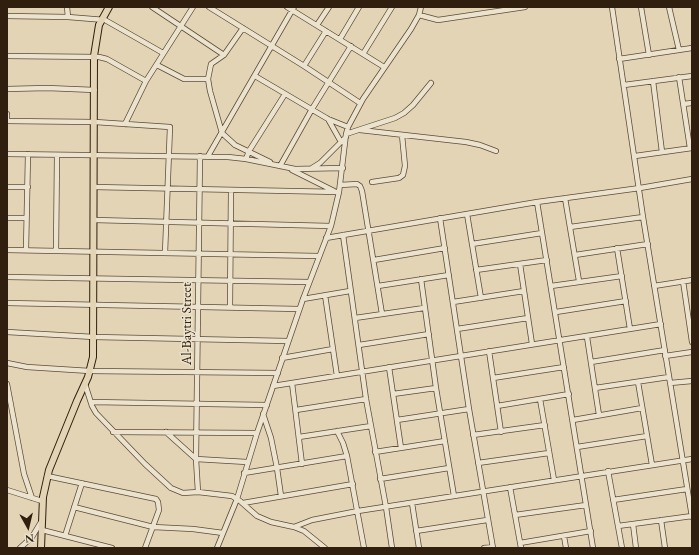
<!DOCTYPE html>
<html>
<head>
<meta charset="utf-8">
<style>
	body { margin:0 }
	#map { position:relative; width:699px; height:555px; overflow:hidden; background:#e2d4b4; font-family:"EB Garamond",serif }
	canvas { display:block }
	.frame { position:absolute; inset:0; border:8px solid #301f0e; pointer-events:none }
	.north { position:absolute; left:8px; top:507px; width:40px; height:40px; -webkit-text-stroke:3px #ece3ce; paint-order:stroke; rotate:172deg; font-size:11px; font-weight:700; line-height:16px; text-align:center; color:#301f0e }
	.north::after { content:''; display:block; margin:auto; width:14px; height:18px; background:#301f0e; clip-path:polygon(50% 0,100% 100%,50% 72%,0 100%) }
</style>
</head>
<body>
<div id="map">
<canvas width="699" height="555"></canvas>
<div class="frame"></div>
<div class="north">N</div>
</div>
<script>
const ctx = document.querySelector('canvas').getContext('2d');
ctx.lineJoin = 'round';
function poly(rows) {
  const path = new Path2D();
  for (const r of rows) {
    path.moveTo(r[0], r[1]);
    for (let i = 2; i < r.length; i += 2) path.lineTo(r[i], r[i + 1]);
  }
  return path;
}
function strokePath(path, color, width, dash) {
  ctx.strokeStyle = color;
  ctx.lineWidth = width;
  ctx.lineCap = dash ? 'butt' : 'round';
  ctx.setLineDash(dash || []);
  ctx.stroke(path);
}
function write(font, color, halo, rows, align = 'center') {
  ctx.font = font + ' "EB Garamond",serif';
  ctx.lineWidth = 3;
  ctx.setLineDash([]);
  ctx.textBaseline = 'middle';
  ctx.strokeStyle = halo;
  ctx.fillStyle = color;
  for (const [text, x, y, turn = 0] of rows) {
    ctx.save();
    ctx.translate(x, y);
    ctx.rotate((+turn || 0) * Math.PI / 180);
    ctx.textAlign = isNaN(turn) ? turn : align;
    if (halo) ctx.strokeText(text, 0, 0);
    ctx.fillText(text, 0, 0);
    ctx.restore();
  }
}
const minor = poly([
	[67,7,68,17],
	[152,7,224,55],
	[209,7,304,66,360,103],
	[287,7,384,67],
	[612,7,643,217,692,517],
	[641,7,649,55],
	[669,7,679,50],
	[419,15,438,20,525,7],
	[7,16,68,17,105,20,163,53],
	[317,25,329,7],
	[243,28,224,55,211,64,208,79,210,91,222,133,235,145,270,162],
	[340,39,359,7],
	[363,54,392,7],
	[7,56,99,57,107,59,146,81],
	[619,59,692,48],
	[157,65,184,79,208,79],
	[304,66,326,31],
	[255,76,328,119,348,127],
	[679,77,690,148],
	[653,81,662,152],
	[624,85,692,76],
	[7,89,47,88,95,90],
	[683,104,692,103],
	[7,114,7,121],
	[328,119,341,142],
	[7,121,95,122,170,127,165,253],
	[125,124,146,81,193,7],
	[360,130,466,142,480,145,496,151],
	[346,134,395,118,404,113,413,105,431,83],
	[7,154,228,157,246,159,295,169,343,168],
	[208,156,294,7],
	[635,156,692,148],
	[246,159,249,151,285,94],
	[280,166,312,109,351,46],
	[312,168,320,163,346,137],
	[292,170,334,191],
	[372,182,399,178,403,175,405,166,402,135],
	[340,185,357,184,360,186,362,191,382,314],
	[7,187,28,187],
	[94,187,339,192],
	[565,198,579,281],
	[537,202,593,548],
	[467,214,481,298],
	[7,218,26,218],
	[440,218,469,409,493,548],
	[94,220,331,226],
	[570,227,643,217],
	[343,235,366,399,386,507,392,548],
	[326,238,537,202,640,188,692,179],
	[472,244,542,233],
	[617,248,630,329],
	[7,250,319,256],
	[26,250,28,154],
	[56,251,57,155],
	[575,255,648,244],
	[374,260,445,248],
	[520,264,532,344],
	[476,270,547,260],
	[7,277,309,282],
	[421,279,436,388,454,496],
	[683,281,692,342],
	[378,286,449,275],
	[551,286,622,276],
	[654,286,692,280],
	[325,295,337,376],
	[303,299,350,291],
	[453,302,524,291],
	[7,303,299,309],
	[230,307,231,190],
	[556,312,626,301],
	[355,318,424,308],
	[457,329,528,318],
	[7,332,94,337,288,341],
	[587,337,599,415],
	[359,345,429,334],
	[489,351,501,432],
	[665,356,692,352],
	[282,358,333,349],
	[591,362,665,350],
	[7,363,27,367,90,371,278,373],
	[389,367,401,448],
	[493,378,564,367],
	[638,382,652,465],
	[292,383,302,464],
	[670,383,692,381],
	[7,384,24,474,32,498],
	[85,384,92,406,96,413,145,464,171,488,183,493,198,492,232,496,240,501,257,516,271,522,294,527,304,531,325,548],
	[273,386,661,324],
	[595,388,669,377],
	[393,394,436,388],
	[540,399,554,480],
	[91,402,267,405],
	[497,406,569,394],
	[296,410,366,399],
	[263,414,271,438,277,468,281,496],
	[397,420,469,409],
	[573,420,642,408],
	[337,431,343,443,347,456,364,548],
	[113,432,257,433],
	[166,432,196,459,247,462],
	[473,435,545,425],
	[299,437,371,426],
	[577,447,647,436],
	[375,452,445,441],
	[478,463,549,453],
	[608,471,622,548],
	[244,473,347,456],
	[47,476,156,499,158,502,159,510,145,548],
	[380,479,449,468],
	[510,487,521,548],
	[7,490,42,501],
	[198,492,196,459,200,156],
	[613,500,687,489],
	[243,503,353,484],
	[412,503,419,548],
	[74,507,153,527,193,529,223,533],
	[515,515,586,505],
	[661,520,665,548],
	[633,524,636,548],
	[618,526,692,516],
	[294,527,312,520,358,511,692,459],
	[42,530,112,548],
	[416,531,487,520],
	[65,536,82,483],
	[564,536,566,548],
	[520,543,591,531],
	[20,548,32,537,41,522],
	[217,548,237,499,257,433,303,299,331,226,339,192,346,134,348,127,363,99,411,29,419,15,421,7],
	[484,548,493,547]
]);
const major = poly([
	[41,548,43,497,49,470,77,401,88,377,93,357,94,56,99,25,109,7]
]);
strokePath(minor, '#5c4c38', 6);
strokePath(major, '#301f0e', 8);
strokePath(minor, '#ece3ce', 4.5);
strokePath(major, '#e2d4b4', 6);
write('14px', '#301f0e', '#ece3ce', [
	["Al-Baytri Street",187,324,-90]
]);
</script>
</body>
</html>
